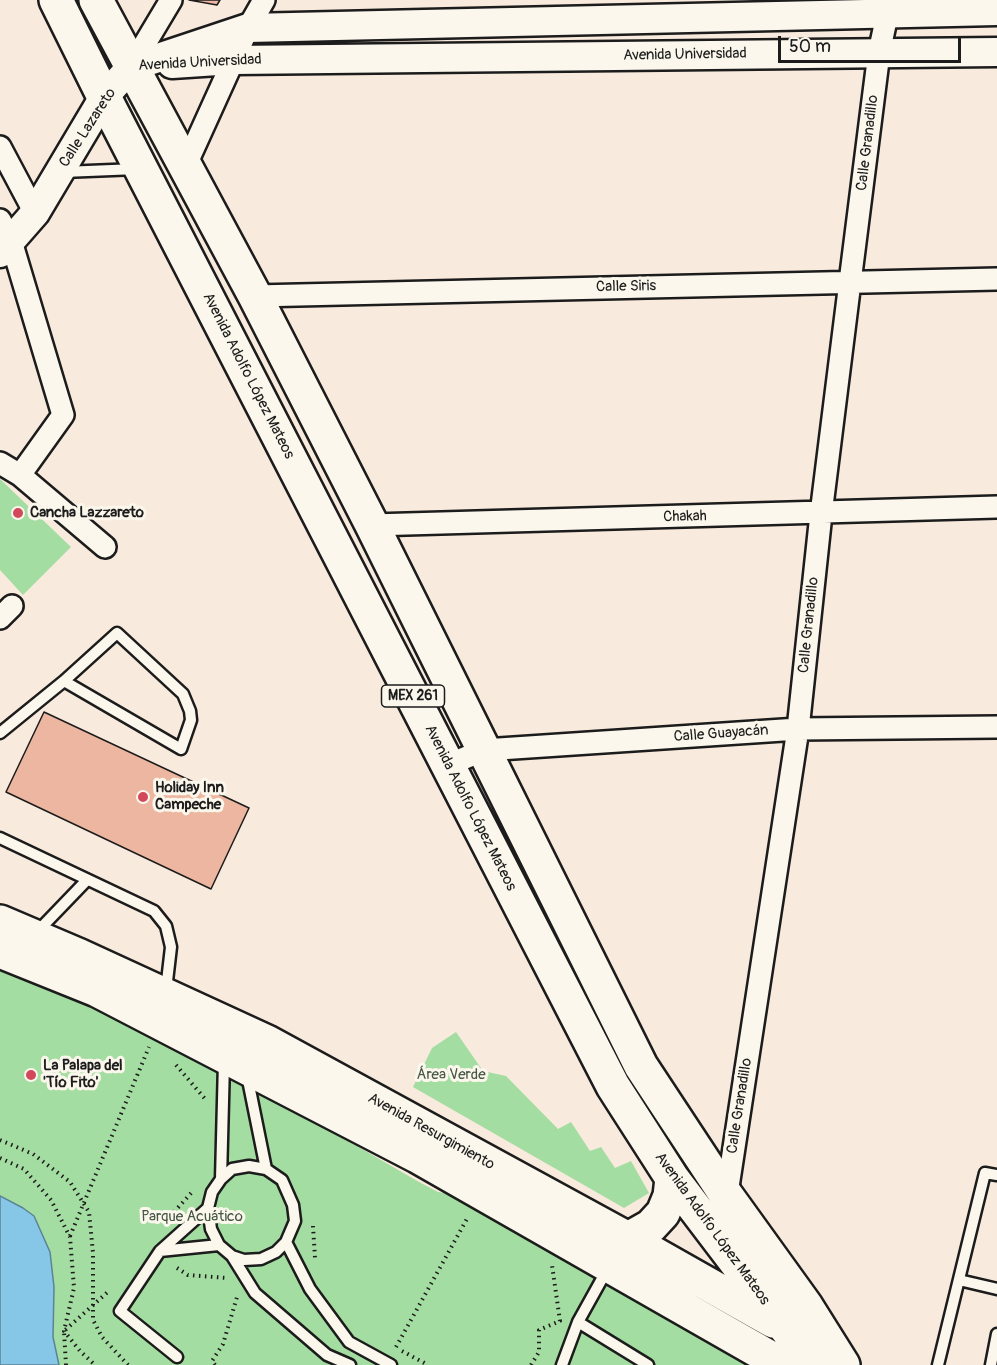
<!DOCTYPE html>
<html>
<head>
<meta charset="utf-8">
<style>
	body { margin:0 }
	#map { position:relative; width:997px; height:1365px; overflow:hidden; background:#f8eadd; font-family:Pangolin,sans-serif }
	canvas { display:block }
	.scale { position:absolute; left:778px; top:36px; width:183px; height:27px; box-sizing:border-box; border:3px solid #1c1c1c; border-top:0; padding-left:8px; font-size:18px; line-height:21px; white-space:nowrap; color:#1c1c1c; -webkit-text-stroke:4px #fbf7ec; paint-order:stroke }
</style>
</head>
<body>
<div id="map">
<canvas width="997" height="1365"></canvas>
<div class="scale">50 m</div>
</div>
<script>
const ctx = document.querySelector('canvas').getContext('2d');
ctx.lineJoin = 'round';
function fill(path, color) {
  ctx.fillStyle = color;
  ctx.fill(path, 'evenodd');
}
function poly(rows) {
  const path = new Path2D();
  for (const r of rows) {
    path.moveTo(r[0], r[1]);
    for (let i = 2; i < r.length; i += 2) path.lineTo(r[i], r[i + 1]);
  }
  return path;
}
function strokePath(path, color, width, dash) {
  ctx.strokeStyle = color;
  ctx.lineWidth = width;
  ctx.lineCap = dash ? 'butt' : 'round';
  ctx.setLineDash(dash || []);
  ctx.stroke(path);
}
function write(font, color, halo, rows, align = 'center') {
  ctx.font = font + ' Pangolin,sans-serif';
  ctx.lineWidth = 6;
  ctx.setLineDash([]);
  ctx.textBaseline = 'middle';
  ctx.strokeStyle = halo;
  ctx.fillStyle = color;
  for (const [text, x, y, turn = 0] of rows) {
    ctx.save();
    ctx.translate(x, y);
    ctx.rotate((+turn || 0) * Math.PI / 180);
    ctx.textAlign = isNaN(turn) ? turn : align;
    if (halo) ctx.strokeText(text, 0, 0);
    ctx.fillText(text, 0, 0);
    ctx.restore();
  }
}
fill(poly([
	[0,479,71,547,23,595,0,570],
	[4,963,334,1121,343,1138,419,1182,438,1192,476,1197,766,1365,59,1365,53,1337,54,1287,50,1252,34,1216,23,1208,0,1196,0,964],
	[456,1032,483,1071,506,1076,558,1129,571,1122,590,1151,601,1147,615,1168,631,1161,649,1193,624,1208,413,1087,432,1048]
]), '#a4dda1');
const water = poly([
	[0,1196,23,1208,34,1216,50,1252,54,1287,53,1337,59,1365,0,1365,0,1196]
]);
fill(water, '#86c7e7');
strokePath(water, '#5c8396', 1.5);
const building = poly([
	[189,0,220,0,217,5,189,0],
	[44,712,249,808,211,889,6,792,44,712]
]);
fill(building, '#ecb6a0');
strokePath(building, '#1c1c1c', 1.5);
const lane = poly([
	[63,172,137,169],
	[0,733,64,681,117,633,183,694,190,711,191,720,181,749,64,681],
	[0,838,154,911,166,926,171,947,166,990],
	[37,932,87,880],
	[247,1075,266,1169],
	[221,1179,224,1062],
	[286,1242,310,1289,349,1342,391,1365],
	[160,1251,219,1245],
	[232,1256,244,1260,261,1259,276,1252,286,1242,295,1221,293,1205,282,1180,266,1169,249,1166,232,1169,221,1179,212,1192,208,1208,211,1229,219,1245,232,1256,255,1293,327,1355,350,1365],
	[959,1280,997,1289],
	[578,1322,648,1365],
	[177,1357,120,1311,160,1251,208,1208],
	[562,1365,578,1322,608,1268],
	[938,1365,985,1173,997,1175],
	[991,1365,997,1334]
]);
const street = poly([
	[131,67,171,0],
	[0,147,35,213],
	[185,167,248,28,264,0],
	[0,220,11,241,63,415,20,475],
	[255,296,997,279],
	[0,463,20,475,105,547],
	[372,525,997,507],
	[0,618,12,606],
	[448,765,484,750,798,729,997,727],
	[726,1200,798,729,821,514,850,282,879,53,890,1]
]);
const secondary = poly([
	[172,64,233,60,997,52],
	[131,67,248,28,997,11],
	[0,253,35,213,104,97,131,67]
]);
const primary = poly([
	[56,0,104,97,613,1086,672,1178,814,1365],
	[96,0,255,296,372,525,641,1066,726,1195,806,1306,843,1365],
	[0,922,80,956,267,1042,628,1239,773,1321],
	[0,951,97,990,417,1156,783,1365],
	[628,1239,651,1226,663,1213,670,1196,672,1178]
]);
strokePath(lane, '#1c1c1c', 15);
strokePath(street, '#1c1c1c', 26);
strokePath(secondary, '#1c1c1c', 33);
strokePath(primary, '#1c1c1c', 38);
strokePath(poly([
	[176,1065,206,1100],
	[0,1140,33,1154,70,1182,89,1212,93,1253,93,1320,102,1337,128,1365],
	[0,1158,24,1169,51,1200,70,1237,74,1288,64,1331,80,1351,95,1365],
	[174,1212,193,1191],
	[313,1226,315,1258],
	[70,1236,149,1047],
	[177,1268,188,1275,227,1278],
	[396,1347,468,1217],
	[402,1351,428,1365],
	[66,1365,64,1331,110,1290],
	[215,1365,212,1361,223,1344,237,1297],
	[531,1365,539,1352,539,1330,560,1321,552,1265]
]), '#1c1c1c', 4, [1.5, 4.5]);
strokePath(lane, '#fbf7ec', 10);
strokePath(street, '#fbf7ec', 21);
strokePath(secondary, '#fbf7ec', 28);
strokePath(primary, '#fbf7ec', 33);
for (const [x, y, r, color] of [
	[18,513,6,"#d1495b"],
	[143,797,6,"#d1495b"],
	[31,1075,6,"#d1495b"]
]) {
  const dot = new Path2D();
  dot.arc(x, y, r, 0, 2 * Math.PI);
  ctx.fillStyle = color;
  ctx.fill(dot);
  strokePath(dot, '#fbf7ec', 2);
}
for (const [x, y, w] of [
	[413,696,63]
]) {
  const box = new Path2D();
  box.roundRect(x - w / 2, y - 11, w, 22, 4.5);
  ctx.fillStyle = '#fbf7ec';
  ctx.fill(box);
  strokePath(box, '#1c1c1c', 1.5);
}
write('bold 14px', '#1c1c1c', null, [
	["MEX 261",413,696]
]);
write('15px', '#1c1c1c', '#fbf7ec', [
	["Avenida Universidad",685,55,-1],
	["Avenida Universidad",200,63,-3],
	["Calle Lazareto",88,128,-57],
	["Calle Granadillo",868,143,-83],
	["Calle Siris",626,287,-1],
	["Avenida Adolfo López Mateos",248,376,63],
	["Chakah",685,517,-1],
	["Calle Granadillo",809,625,-84],
	["Calle Guayacán",721,734,-4],
	["Avenida Adolfo López Mateos",470,808,63],
	["Calle Granadillo",740,1106,-81],
	["Avenida Resurgimiento",431,1132,29],
	["Avenida Adolfo López Mateos",712,1229,54]
]);
write('bold 15px', '#1c1c1c', '#fbf7ec', [
	["Cancha Lazzareto",30,513],
	["Holiday Inn",155,788],
	["Campeche",155,805],
	["La Palapa del",43,1066],
	["'Tío Fito'",43,1083]
], 'left');
write('15px', '#455644', '#fbf7ec', [
	["Área Verde",451,1075],
	["Parque Acuático",192,1217]
]);
</script>
</body>
</html>
